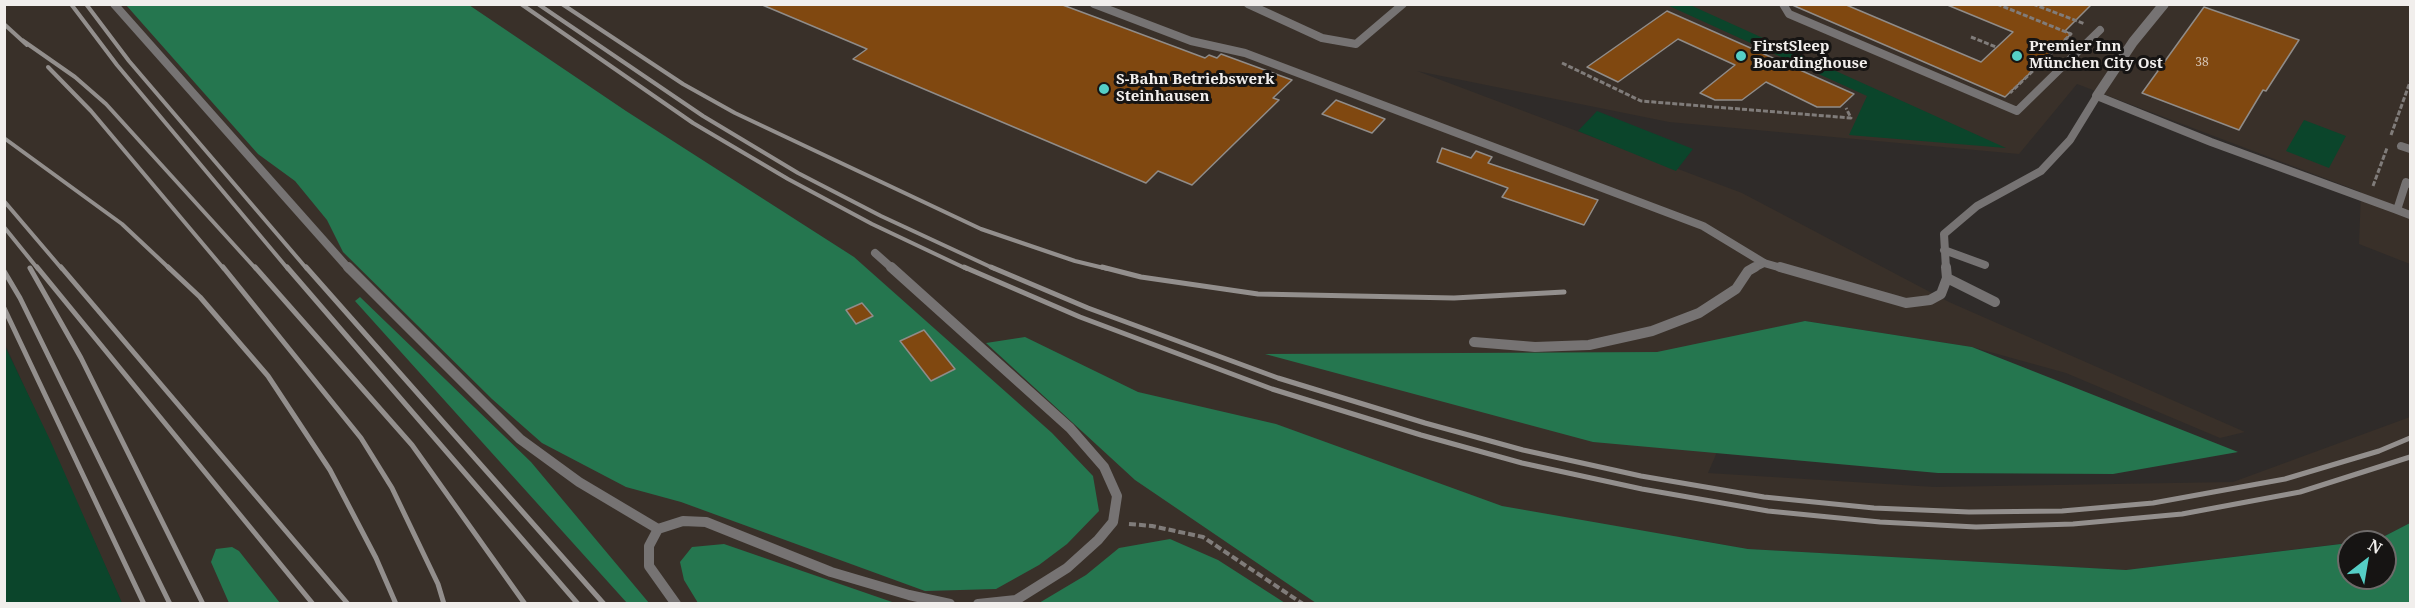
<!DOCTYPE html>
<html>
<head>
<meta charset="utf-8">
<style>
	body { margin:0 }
	#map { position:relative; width:2415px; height:608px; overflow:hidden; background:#2f2b29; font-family:"Noto Serif",serif }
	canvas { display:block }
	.frame { position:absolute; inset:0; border:6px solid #f1eeec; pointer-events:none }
	.north { position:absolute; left:2337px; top:530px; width:60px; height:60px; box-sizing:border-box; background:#161413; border:2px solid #6e6b6a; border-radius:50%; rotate:31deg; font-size:16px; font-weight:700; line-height:24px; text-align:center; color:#f1eeec }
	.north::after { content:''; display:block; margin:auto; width:21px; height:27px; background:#55cec6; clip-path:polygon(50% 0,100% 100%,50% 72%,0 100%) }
</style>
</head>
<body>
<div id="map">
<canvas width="2415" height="608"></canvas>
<div class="frame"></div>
<div class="north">N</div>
</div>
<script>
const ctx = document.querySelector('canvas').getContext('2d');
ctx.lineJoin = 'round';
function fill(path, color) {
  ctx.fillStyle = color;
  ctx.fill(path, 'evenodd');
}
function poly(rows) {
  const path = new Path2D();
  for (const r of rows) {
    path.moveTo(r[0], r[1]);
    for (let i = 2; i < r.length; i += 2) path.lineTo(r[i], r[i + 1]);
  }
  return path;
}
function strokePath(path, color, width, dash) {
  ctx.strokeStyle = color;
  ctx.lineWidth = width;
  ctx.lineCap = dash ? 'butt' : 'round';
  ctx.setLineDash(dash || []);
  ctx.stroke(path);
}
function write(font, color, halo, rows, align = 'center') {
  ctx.font = font + ' "Noto Serif",serif';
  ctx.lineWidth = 6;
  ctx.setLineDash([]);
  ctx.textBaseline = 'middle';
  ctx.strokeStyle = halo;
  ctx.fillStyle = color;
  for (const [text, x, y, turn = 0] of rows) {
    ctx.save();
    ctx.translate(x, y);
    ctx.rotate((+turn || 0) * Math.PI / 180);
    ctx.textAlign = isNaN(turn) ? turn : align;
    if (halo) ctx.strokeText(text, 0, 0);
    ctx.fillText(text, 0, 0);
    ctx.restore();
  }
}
fill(poly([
	[5,5,2410,5,2410,264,2359,244,2361,192,2077,84,2019,154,1669,122,1417,71,1742,193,1949,302,2245,432,2220,438,2066,373,1972,347,1805,321,1770,329,1708,473,1935,487,2233,482,2410,417,2410,523,2379,539,2126,570,1748,549,1681,537,1673,554,1510,603,122,603,5,344]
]), '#393029');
fill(poly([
	[1667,5,1690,5,2006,148,1849,135,1867,96],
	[1597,111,1693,149,1676,171,1578,131],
	[2304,120,2346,136,2329,168,2286,151],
	[4,344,50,440,122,603,5,603]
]), '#0b452b');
fill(poly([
	[126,5,469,5,626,111,854,257,1052,433,1093,476,1099,511,1067,544,1039,565,996,589,925,591,681,502,626,487,542,443,492,399,343,252,327,220,295,181,258,154],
	[360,297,531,462,649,603,627,603,355,301],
	[1805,321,1972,347,2238,452,2113,474,1938,473,1593,442,1265,354,1657,352],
	[1025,337,1138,392,1276,424,1502,506,1748,549,2126,570,2349,543,2349,578,2385,578,2385,542,2354,542,2379,539,2410,523,2410,603,1316,603,1135,480,986,343],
	[1170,539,1218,560,1285,603,1039,603,1086,575,1119,548],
	[724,544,895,603,698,603,684,580,680,562,692,547],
	[232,547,239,551,280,603,229,603,211,562,216,549]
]), '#25764f');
const building = poly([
	[760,4,1060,4,1205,58,1209,55,1217,58,1221,54,1292,80,1273,98,1279,100,1192,185,1158,171,1146,183,853,59,867,49,760,4],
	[1790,4,1844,4,1981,62,2013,32,1945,4,2092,4,2065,31,2071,34,2005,97,1790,4],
	[2204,7,2299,40,2266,91,2263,90,2239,130,2142,93,2204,7],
	[1667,11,1710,30,1854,94,1840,107,1817,107,1766,82,1742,100,1715,100,1700,93,1735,65,1678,39,1618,82,1587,67,1667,11],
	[1336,100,1385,119,1372,133,1322,114,1336,100],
	[1442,148,1471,158,1476,151,1492,157,1488,163,1598,200,1584,225,1502,197,1508,188,1437,162,1442,148],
	[862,303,873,316,856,324,846,310,862,303],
	[924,330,955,369,931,381,900,341,924,330]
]);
fill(building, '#804810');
strokePath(building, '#908c89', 1.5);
strokePath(poly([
	[1997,4,2071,34,2010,93],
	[2033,4,2085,24],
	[1971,37,1996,47],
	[1562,63,1641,101,1851,118,1846,108],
	[2391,135,2410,82],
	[2373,186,2387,148]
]), '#807c7a', 3, [5, 2]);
strokePath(poly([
	[1129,524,1152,526,1203,537,1303,604]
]), '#807c7a', 4, [7, 3]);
strokePath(poly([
	[114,4,349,269],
	[1094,4,1191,41,1245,53,1703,226,1764,263,1785,269],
	[1248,4,1322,38,1356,44,1403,4],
	[1783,4,1789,14,2017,111,2100,30],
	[2401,146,2410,149],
	[2397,210,2410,215],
	[1944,250,1985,265],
	[875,253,893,269],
	[1752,269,1764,263],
	[1946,269,1944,234,1977,206,2041,171,2070,140,2097,96,2211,142,2397,210,2406,182,2410,184]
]), '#767373', 8);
strokePath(poly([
	[348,267,520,439,579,482,658,529],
	[891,267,1070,428,1104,467,1117,496,1113,522,1098,540,1067,568,1016,600,978,604],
	[1780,267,1906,303,1930,300,1941,294,1947,278,1946,267],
	[1947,278,1995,302],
	[1474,342,1535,347,1589,345,1652,331,1699,313,1736,289,1748,271,1755,267],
	[676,604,649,566,649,546,658,529,683,521,706,522,831,572,909,595,950,604]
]), '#767373', 10);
strokePath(poly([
	[2097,96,2133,42,2164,4]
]), '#767373', 10);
strokePath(poly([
	[71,4,117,65,288,269],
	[86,4,129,61,307,269],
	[521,4,693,123,788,179,872,224,967,269],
	[538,4,703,116,798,173,881,216,995,269],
	[562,4,683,84,735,113,981,229,1075,261,1108,269],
	[4,24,27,45],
	[22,40,75,77,106,104,256,269],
	[48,67,91,111,224,269],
	[4,138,122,224,170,269],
	[4,201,62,269],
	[4,227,38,269]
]), '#938f8d', 4);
strokePath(poly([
	[37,267,313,604],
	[61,267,348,604],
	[168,267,200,297,268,376,330,470,376,558,396,604],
	[223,267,361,438,392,488,438,584,444,604],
	[255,267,412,445,525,604],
	[287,267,578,604],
	[306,267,604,604],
	[964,267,1080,317,1272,389,1421,435,1522,463,1642,489,1768,511,1880,522,1976,527,2073,524,2182,514,2300,492,2410,457],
	[991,267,1088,308,1278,378,1425,423,1523,450,1641,476,1764,497,1874,508,1969,512,2062,511,2153,503,2285,479,2379,451,2410,438],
	[1102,267,1141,277,1258,294,1454,298,1564,292],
	[30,268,81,358,203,604],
	[4,271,20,298,170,604],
	[4,308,144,604]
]), '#938f8d', 5);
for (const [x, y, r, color] of [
	[1741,56,6,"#55cec6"],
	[2017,56,6,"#55cec6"],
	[1104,89,6,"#55cec6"]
]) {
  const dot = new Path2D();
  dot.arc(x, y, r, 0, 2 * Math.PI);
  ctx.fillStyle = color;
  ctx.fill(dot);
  strokePath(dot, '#161413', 2);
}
write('12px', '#d5c4b5', null, [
	["38",2202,63]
]);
write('bold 15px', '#f1eeec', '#161413', [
	["FirstSleep",1753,47],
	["Boardinghouse",1753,64],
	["Premier Inn",2029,47],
	["München City Ost",2029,64],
	["S-Bahn Betriebswerk",1116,80],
	["Steinhausen",1116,97]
], 'left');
</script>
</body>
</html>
